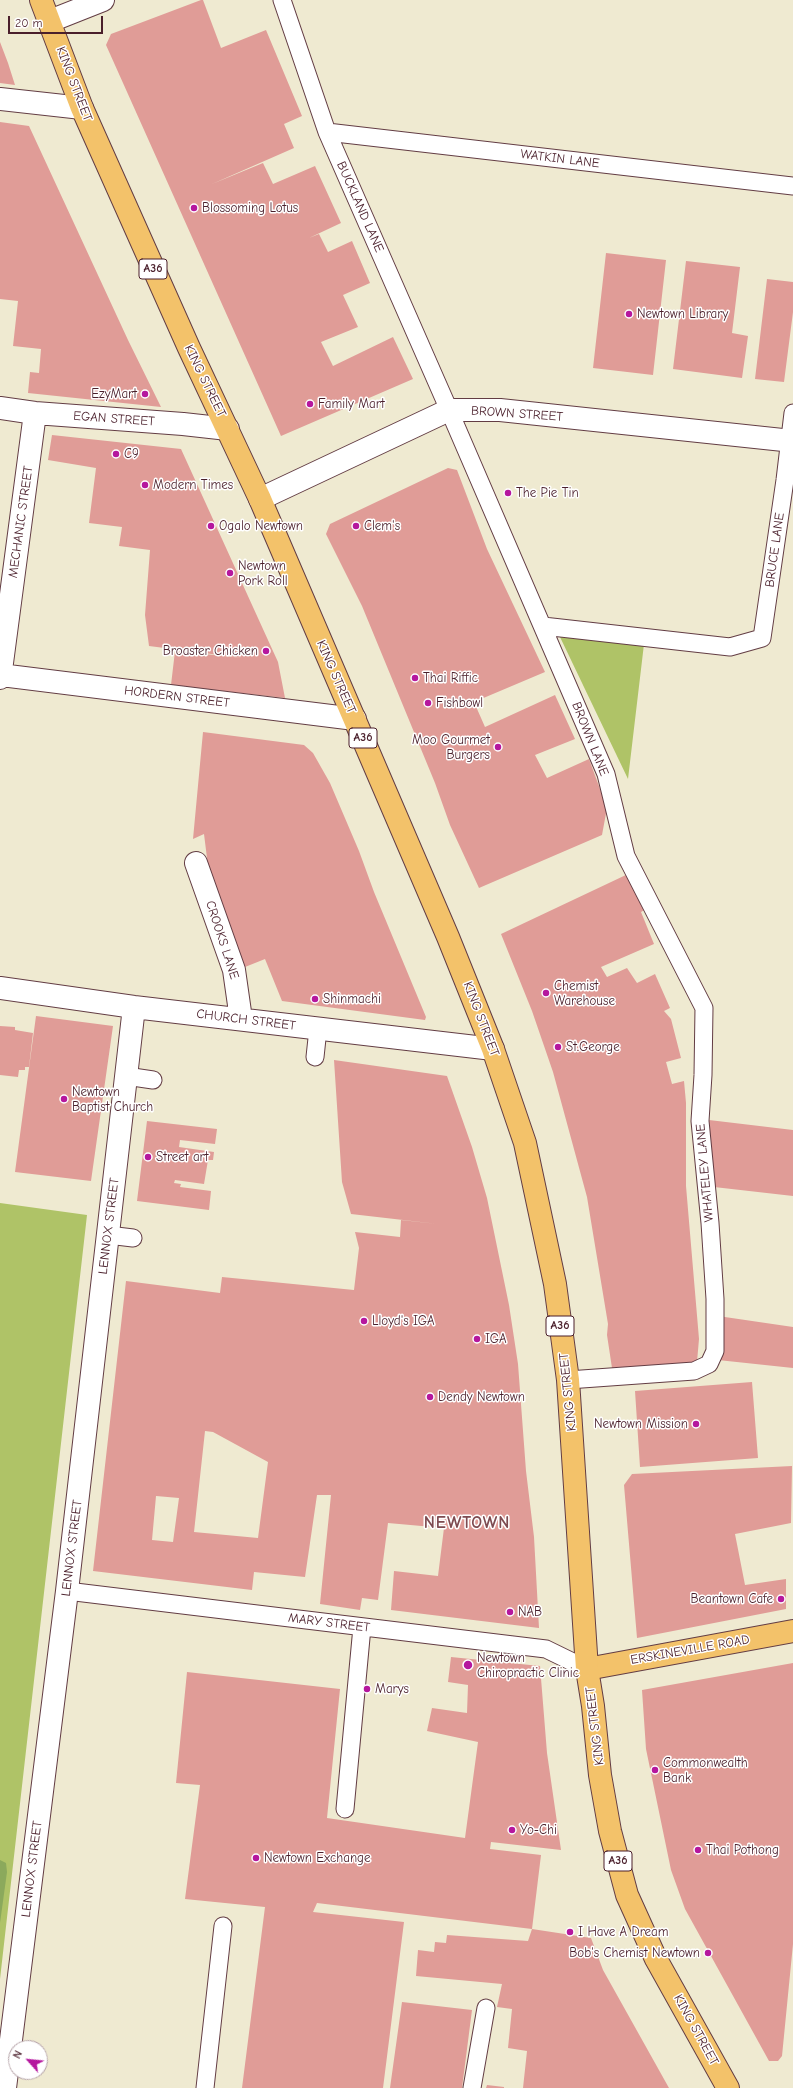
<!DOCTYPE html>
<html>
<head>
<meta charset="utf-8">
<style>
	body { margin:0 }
	#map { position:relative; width:793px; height:2088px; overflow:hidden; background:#efead1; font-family:"Comic Neue",sans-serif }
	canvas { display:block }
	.north { position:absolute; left:8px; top:2040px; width:40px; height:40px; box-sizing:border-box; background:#fff; border:1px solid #b7a5aa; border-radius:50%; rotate:297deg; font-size:11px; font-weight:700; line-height:16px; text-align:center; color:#4a1f2b }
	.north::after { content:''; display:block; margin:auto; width:14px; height:18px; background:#b5179e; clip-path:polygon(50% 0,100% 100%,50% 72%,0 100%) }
	.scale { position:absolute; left:8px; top:16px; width:95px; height:18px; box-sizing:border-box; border:2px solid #4a1f2b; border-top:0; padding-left:5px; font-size:12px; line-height:14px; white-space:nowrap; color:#4a1f2b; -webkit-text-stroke:3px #fff; paint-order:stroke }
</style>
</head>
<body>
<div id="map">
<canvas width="793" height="2088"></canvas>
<div class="north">N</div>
<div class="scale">20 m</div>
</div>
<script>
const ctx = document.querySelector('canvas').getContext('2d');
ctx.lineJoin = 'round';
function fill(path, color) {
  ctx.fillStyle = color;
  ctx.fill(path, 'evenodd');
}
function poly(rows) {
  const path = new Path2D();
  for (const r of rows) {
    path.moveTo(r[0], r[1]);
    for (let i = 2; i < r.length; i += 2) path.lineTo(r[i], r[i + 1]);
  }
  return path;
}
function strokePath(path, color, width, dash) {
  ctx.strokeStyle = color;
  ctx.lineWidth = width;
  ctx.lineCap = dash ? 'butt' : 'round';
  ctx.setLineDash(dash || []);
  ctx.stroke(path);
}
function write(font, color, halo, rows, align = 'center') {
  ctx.font = font + ' "Comic Neue",sans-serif';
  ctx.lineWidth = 3;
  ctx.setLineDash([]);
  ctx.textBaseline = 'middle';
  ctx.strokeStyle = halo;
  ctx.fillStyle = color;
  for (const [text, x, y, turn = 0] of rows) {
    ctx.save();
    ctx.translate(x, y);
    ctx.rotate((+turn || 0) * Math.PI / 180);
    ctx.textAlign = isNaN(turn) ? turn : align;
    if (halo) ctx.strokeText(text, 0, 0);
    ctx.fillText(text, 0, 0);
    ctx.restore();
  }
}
fill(poly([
	[560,637,644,644,628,779],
	[0,1203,87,1215,0,1979]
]), '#afc367');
fill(poly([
	[0,1860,6,1863,7,1872,0,1923]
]), '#8ba95c');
fill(poly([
	[201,0,203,0,221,48,266,30,302,116,284,124,294,148,212,184,263,163,273,184,315,166,341,223,309,238,319,234,328,252,352,241,370,283,343,295,358,327,321,342,333,366,393,337,413,379,281,436,106,45,111,34],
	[0,42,8,63,15,85,0,83],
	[0,122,29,126,128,340,161,407,28,393,30,372,39,373,41,349,13,346,18,301,0,299],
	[606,253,666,260,653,375,593,368],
	[686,261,740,267,732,333,748,336,742,378,673,369],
	[767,279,793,282,793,312,784,382,755,379],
	[52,435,181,449,278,662,285,698,171,685,175,651,243,658,149,646,145,615,150,550,119,546,122,527,89,523,96,468,48,460],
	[448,468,457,470,487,549,545,672,474,702,485,727,555,695,575,739,535,755,547,778,589,759,607,808,602,835,479,888,450,825,435,783,362,606,326,534,330,524],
	[203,732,304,745,313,753,330,783,359,851,374,892,426,1017,425,1020,282,1001,265,959,245,967,236,948,208,866,204,834,193,839],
	[628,874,646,909,641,912,654,944,601,967,607,977,627,968,637,983,655,974,670,1008,664,1011,671,1019,681,1058,666,1062,672,1084,684,1081,686,1103,686,1186,699,1339,697,1362,612,1368,607,1335,608,1324,587,1197,553,1072,532,1011,501,934],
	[36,1016,113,1026,91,1181,15,1172],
	[0,1026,15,1027,15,1030,33,1033,29,1067,25,1067,25,1070,19,1070,18,1077,0,1075],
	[334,1060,447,1076,472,1147,487,1198,509,1305,518,1364,526,1471,534,1537,539,1628,391,1610,394,1571,438,1576,444,1528,388,1523,378,1600,362,1598,360,1610,320,1604,331,1495,317,1495,305,1577,254,1572,252,1590,93,1571,126,1281,220,1293,222,1277,354,1290,359,1248,355,1232,400,1237,401,1220,438,1224,351,1214,342,1182],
	[205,1431,213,1432,268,1462,258,1538,194,1532],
	[156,1496,179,1498,173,1542,152,1540],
	[709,1120,793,1130,793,1196,714,1187],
	[147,1121,217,1129,215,1144,180,1140,179,1147,214,1152,213,1160,208,1160,204,1184,175,1180,174,1183,181,1184,180,1187,211,1191,209,1210,137,1201],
	[718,1316,793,1327,793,1368,718,1360],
	[752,1382,758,1458,640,1467,635,1391],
	[792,1466,791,1523,735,1534,745,1585,786,1579,786,1609,637,1638,624,1485,632,1474],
	[451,1657,540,1666,547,1753,561,1850,491,1842,490,1849,541,1855,532,1929,317,1903,313,1912,404,1922,383,2088,242,2088,265,1907,185,1899,200,1785,176,1783,187,1672,340,1689,327,1818,465,1838,478,1742,427,1731,432,1708,467,1713,468,1685,448,1682],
	[793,1663,793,1944,782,2056,778,2061,769,2061,685,1909,671,1870,646,1749,642,1690],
	[532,1929,591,1938,603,1970,669,2088,523,2088,527,2051,508,2048,512,2009,497,2007,502,1984,416,1976,418,1950,434,1952,435,1942,446,1943,447,1935,528,1941],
	[402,2002,472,2010,462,2088,390,2088],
	[487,2085,504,2087,504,2088,486,2088]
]), '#e09c97');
const service = poly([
	[282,0,327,132,449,410,606,774,626,856,704,1008,703,1075,700,1121,710,1223,715,1299,715,1351,709,1364,694,1371,568,1380],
	[327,132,793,186],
	[543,626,730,647,762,638,785,480,793,413],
	[315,1057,318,1029],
	[126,1076,153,1080],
	[108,1235,133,1238],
	[67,1591,546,1649,587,1669],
	[345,1809,362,1627],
	[205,2088,223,1926],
	[472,2088,486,2008]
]);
const minor = poly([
	[50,21,103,0],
	[0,99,82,108],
	[0,408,35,413,183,424,228,429],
	[260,499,449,410,500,410,793,441],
	[0,675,355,719],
	[0,678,35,413],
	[196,863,234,970,241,1019],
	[0,988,134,1007,493,1049],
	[5,2088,67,1591,134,1007]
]);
const primary = poly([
	[587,1669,793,1631]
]);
const trunk = poly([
	[41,0,82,108,189,348,260,499,448,937,493,1049,525,1143,555,1284,568,1380,587,1669,593,1706,600,1775,610,1831,627,1895,656,1959,728,2088]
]);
strokePath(service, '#633d44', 19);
strokePath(minor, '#633d44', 24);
strokePath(primary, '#633d44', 24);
strokePath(trunk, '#633d44', 24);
strokePath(service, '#fff', 17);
strokePath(minor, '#fff', 22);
strokePath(primary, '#f3c26a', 22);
strokePath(trunk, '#f3c26a', 22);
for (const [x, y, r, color] of [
	[194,208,4,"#b5179e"],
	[629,314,4,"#b5179e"],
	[145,394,4,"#b5179e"],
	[310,404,4,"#b5179e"],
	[116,454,4,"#b5179e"],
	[145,485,4,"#b5179e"],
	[508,493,4,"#b5179e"],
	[211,526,4,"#b5179e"],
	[356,526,4,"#b5179e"],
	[230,573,4,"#b5179e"],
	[266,651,4,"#b5179e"],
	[415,678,4,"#b5179e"],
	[428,703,4,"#b5179e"],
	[498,747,4,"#b5179e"],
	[546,993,4,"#b5179e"],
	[315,999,4,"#b5179e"],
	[558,1047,4,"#b5179e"],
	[64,1099,4,"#b5179e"],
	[148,1157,4,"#b5179e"],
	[364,1321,4,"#b5179e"],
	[477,1339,4,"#b5179e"],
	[430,1397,4,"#b5179e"],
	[696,1424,4,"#b5179e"],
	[781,1599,4,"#b5179e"],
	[510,1612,4,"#b5179e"],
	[468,1665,5,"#b5179e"],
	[367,1689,4,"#b5179e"],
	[655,1770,4,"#b5179e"],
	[512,1830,4,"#b5179e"],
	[698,1850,4,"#b5179e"],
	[256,1858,4,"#b5179e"],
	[570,1932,4,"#b5179e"],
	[708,1953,4,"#b5179e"]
]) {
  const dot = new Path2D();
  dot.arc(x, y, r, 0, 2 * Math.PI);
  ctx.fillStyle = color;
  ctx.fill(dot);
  strokePath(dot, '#fff', 1.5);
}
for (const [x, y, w] of [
	[153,269,28],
	[363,738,28],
	[560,1326,28],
	[618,1861,28]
]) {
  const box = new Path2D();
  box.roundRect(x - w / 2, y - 10, w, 20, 3);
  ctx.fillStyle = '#fff';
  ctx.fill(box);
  strokePath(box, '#4a1f2b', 1);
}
write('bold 12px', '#4a1f2b', null, [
	["A36",153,269],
	["A36",363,738],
	["A36",560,1326],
	["A36",618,1861]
]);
write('13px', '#4a1f2b', '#fff', [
	["KING STREET",74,84,69],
	["WATKIN LANE",560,159,7],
	["BUCKLAND LANE",360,207,66],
	["KING STREET",205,381,64],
	["BROWN STREET",517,414,4],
	["EGAN STREET",114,419,4],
	["MECHANIC STREET",21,522,-82],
	["BRUCE LANE",775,550,-82],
	["KING STREET",336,677,66],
	["HORDERN STREET",177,697,7],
	["BROWN LANE",590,739,68],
	["CROOKS LANE",222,940,72],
	["KING STREET",481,1019,69],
	["CHURCH STREET",246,1020,7],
	["WHATELEY LANE",705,1173,-95],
	["LENNOX STREET",109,1226,-83],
	["KING STREET",568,1392,-96],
	["LENNOX STREET",72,1548,-83],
	["MARY STREET",329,1623,7],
	["ERSKINEVILLE ROAD",690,1650,-10],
	["KING STREET",595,1726,-97],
	["LENNOX STREET",32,1869,-83],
	["KING STREET",696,2030,61]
]);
write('13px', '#4a1f2b', '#fff', [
	["Blossoming Lotus",202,208],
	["Newtown Library",637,314],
	["EzyMart",137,394,"right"],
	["Family Mart",318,404],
	["C9",124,454],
	["Modern Times",153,485],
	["The Pie Tin",516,493],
	["Ogalo Newtown",219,526],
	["Clem's",364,526],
	["Newtown",238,566],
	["Pork Roll",238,581],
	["Broaster Chicken",258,651,"right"],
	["Thai Riffic",423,678],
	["Fishbowl",436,703],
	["Moo Gourmet",490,740,"right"],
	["Burgers",490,755,"right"],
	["Chemist",554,986],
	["Warehouse",554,1001],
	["Shinmachi",323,999],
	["St.George",566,1047],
	["Newtown",72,1092],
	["Baptist Church",72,1107],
	["Street art",156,1157],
	["Lloyd's IGA",372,1321],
	["IGA",485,1339],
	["Dendy Newtown",438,1397],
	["Newtown Mission",688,1424,"right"],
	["Beantown Cafe",773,1599,"right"],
	["NAB",518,1612],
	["Newtown",477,1658],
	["Chiropractic Clinic",477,1673],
	["Marys",375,1689],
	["Commonwealth",663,1763],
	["Bank",663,1778],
	["Yo-Chi",520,1830],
	["Thai Pothong",706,1850],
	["Newtown Exchange",264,1858],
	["I Have A Dream",578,1932],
	["Bob's Chemist Newtown",700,1953,"right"]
], 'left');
ctx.letterSpacing = '1px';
write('bold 17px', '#7e4b51', '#fff', [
	["NEWTOWN",467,1523]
]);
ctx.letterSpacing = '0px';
</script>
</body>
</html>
